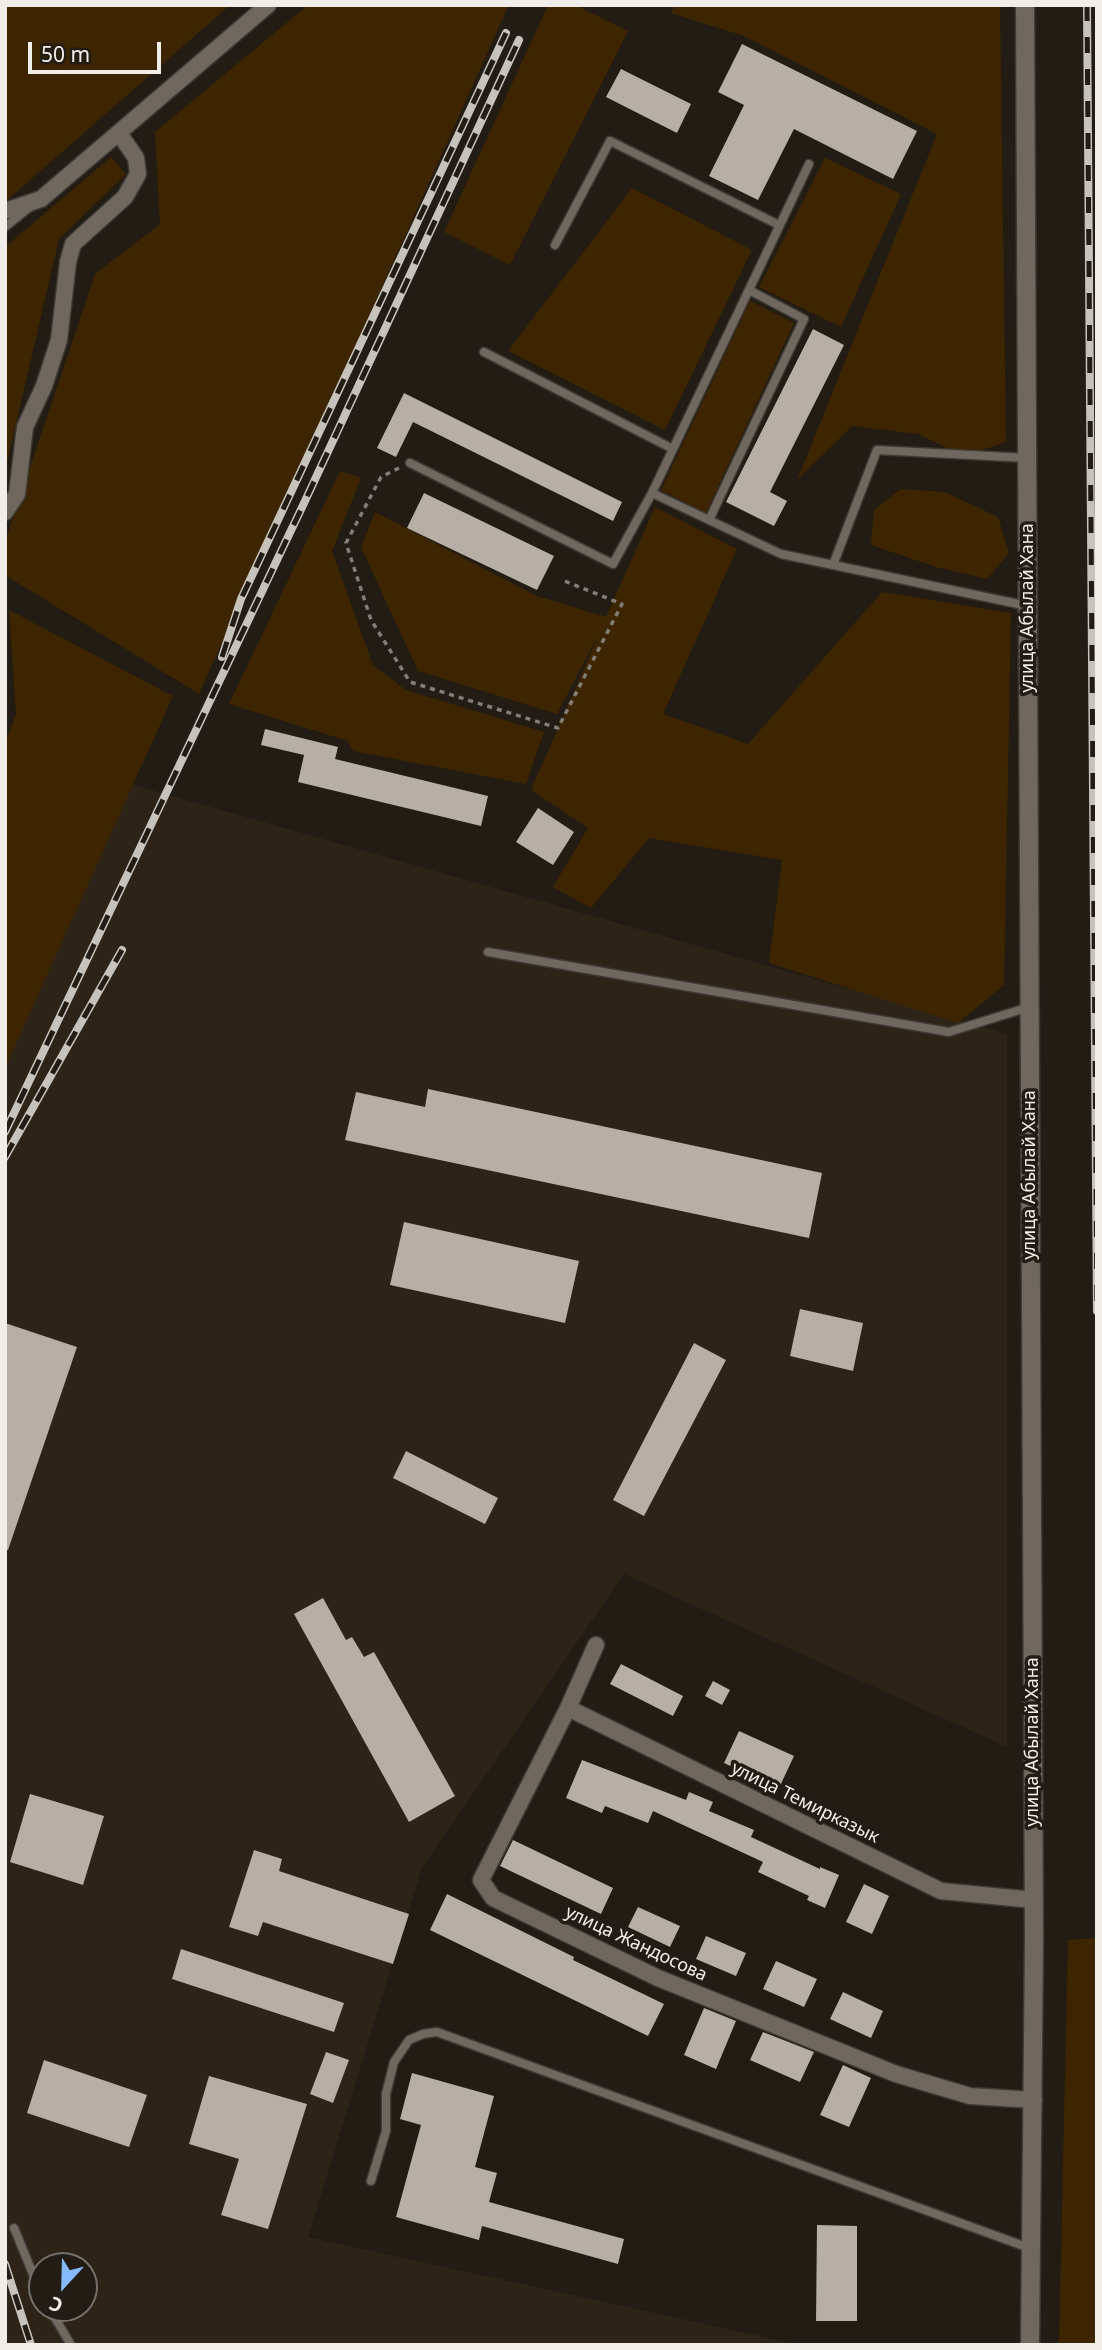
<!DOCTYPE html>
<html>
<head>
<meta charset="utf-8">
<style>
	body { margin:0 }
	#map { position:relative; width:1102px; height:2350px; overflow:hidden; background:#221c15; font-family:"Noto Sans",sans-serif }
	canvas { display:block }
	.frame { position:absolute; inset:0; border:7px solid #f1ede8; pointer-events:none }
	.north { position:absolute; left:28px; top:2252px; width:70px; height:70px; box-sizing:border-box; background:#221c15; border:2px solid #757069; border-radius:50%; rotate:202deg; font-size:19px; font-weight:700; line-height:28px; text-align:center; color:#f1ede8 }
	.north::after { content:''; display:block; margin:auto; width:24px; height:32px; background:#86bbfb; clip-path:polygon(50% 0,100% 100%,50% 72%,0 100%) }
	.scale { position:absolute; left:28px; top:42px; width:133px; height:32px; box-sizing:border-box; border:4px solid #f1ede8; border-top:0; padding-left:9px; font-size:21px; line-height:24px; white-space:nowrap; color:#f1ede8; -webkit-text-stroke:5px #221c15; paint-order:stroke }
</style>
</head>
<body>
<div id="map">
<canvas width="1102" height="2350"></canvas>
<div class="frame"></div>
<div class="north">С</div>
<div class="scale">50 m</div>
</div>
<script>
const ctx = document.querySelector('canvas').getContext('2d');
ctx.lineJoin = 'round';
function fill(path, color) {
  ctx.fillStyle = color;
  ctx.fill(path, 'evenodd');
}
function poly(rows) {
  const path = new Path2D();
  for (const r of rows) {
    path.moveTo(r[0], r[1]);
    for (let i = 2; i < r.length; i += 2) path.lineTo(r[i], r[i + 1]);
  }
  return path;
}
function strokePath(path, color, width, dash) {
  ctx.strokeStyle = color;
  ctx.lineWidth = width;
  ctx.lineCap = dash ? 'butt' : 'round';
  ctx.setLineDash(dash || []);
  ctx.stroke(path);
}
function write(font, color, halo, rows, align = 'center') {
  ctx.font = font + ' "Noto Sans",sans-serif';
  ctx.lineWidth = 7;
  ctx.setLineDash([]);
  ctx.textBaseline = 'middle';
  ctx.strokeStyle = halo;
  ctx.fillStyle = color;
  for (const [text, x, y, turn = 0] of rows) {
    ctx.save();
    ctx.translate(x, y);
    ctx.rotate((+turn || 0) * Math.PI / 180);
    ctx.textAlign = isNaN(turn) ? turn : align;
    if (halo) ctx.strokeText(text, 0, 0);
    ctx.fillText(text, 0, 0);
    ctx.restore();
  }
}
fill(poly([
	[74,768,1007,1034,1007,1747,624,1574,422,1868,308,2237,801,2345,5,2345,5,917],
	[42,2266,84,2266,84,2308,42,2308]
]), '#2d2317');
fill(poly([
	[5,5,230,5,5,202],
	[308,5,509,5,199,694,5,575,5,542,95,274,160,224,155,132],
	[548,5,575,5,628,31,510,265,444,232],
	[675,5,1000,5,1006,442,964,456,918,434,852,426,797,480,937,134,744,36,671,13],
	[111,157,126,174,59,239,5,471,5,247],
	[825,158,901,194,841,327,759,287],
	[632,188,752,250,665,430,508,351],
	[750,301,794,323,706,513,661,490],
	[340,471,361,478,332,551,373,665,406,690,544,732,526,784,353,751,348,741,229,704],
	[901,489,945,492,998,517,1009,553,987,579,936,567,871,545,874,510],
	[655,507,737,549,663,714,748,744,882,592,1011,613,1004,985,958,1023,769,963,782,860,649,838,591,908,553,887,588,828,531,790,600,632,557,714,418,671,361,547,375,512,537,596,606,617],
	[9,610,173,696,5,1068,5,744,16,714],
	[1097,1938,1097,2345,1059,2345,1068,1940]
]), '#3d2501');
fill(poly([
	[742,44,917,131,893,179,794,129,758,200,709,176,744,105,718,92],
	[621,69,691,104,677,133,606,97],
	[813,329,844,345,770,492,787,501,774,526,726,502],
	[404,393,622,502,613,521,413,422,396,457,377,448],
	[424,493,554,556,537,590,407,528],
	[265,729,338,747,335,759,488,796,481,826,298,782,304,755,261,745],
	[538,808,574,832,553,865,516,842],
	[428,1089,822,1173,809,1238,345,1140,356,1092,425,1107],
	[404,1222,579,1261,565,1323,390,1285],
	[800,1309,863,1323,853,1371,790,1356],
	[5,1323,77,1347,8,1550,5,1550],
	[694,1343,726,1360,644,1516,613,1500],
	[406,1451,498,1498,485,1524,393,1478],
	[323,1598,346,1640,352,1637,364,1657,374,1652,455,1796,409,1822,294,1614],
	[621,1664,683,1696,673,1716,610,1684],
	[713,1681,730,1690,722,1705,705,1696],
	[739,1731,794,1756,779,1788,724,1763],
	[582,1760,686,1800,689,1792,713,1802,709,1811,754,1830,751,1837,820,1869,820,1867,839,1875,825,1908,807,1900,809,1896,758,1872,763,1862,653,1811,648,1823,605,1806,602,1813,566,1798],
	[30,1794,104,1816,83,1885,10,1862],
	[513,1840,613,1888,601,1914,500,1866],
	[254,1850,282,1859,279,1871,409,1914,393,1964,263,1922,258,1936,229,1927],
	[864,1884,889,1896,872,1934,846,1922],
	[447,1894,574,1957,573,1960,664,2004,648,2036,430,1930],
	[638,1907,680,1926,670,1947,628,1927],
	[706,1936,746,1953,736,1976,696,1959],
	[181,1949,344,2003,334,2032,172,1979],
	[776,1961,817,1979,804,2007,763,1989],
	[843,1992,883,2011,871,2038,830,2019],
	[704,2008,736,2021,716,2069,684,2055],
	[763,2032,814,2052,800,2082,750,2060],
	[326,2052,349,2060,333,2103,310,2094],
	[44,2060,147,2095,129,2147,27,2113],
	[843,2065,871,2078,849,2127,820,2115],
	[412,2073,494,2096,475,2167,497,2173,489,2202,624,2239,618,2264,482,2226,479,2240,396,2217,421,2125,400,2119],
	[209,2076,307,2104,268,2229,221,2215,239,2159,189,2144],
	[817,2225,857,2226,857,2321,816,2321]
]), '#b7aea5');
const lane = poly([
	[809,164,652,493,781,554,1028,606],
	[5,227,30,207],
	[555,245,610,141,779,225],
	[484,352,673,449],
	[410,463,613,564,652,493],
	[709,520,804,319,749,290],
	[833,565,877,450,1027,458],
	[488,952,949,1032,1029,1007],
	[371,2181,386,2131,386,2094,394,2062,409,2040,423,2034,437,2032,1032,2249],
	[14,2228,42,2296],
	[49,2308,71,2345]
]);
const street = poly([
	[5,211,41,199,268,5],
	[5,512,17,494,25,427,44,386,59,340,68,262,73,244,125,197,138,174,136,158,119,133],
	[596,1645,568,1708,481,1880,493,1898,658,1978,896,2074,970,2096,1034,2100],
	[568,1708,941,1891,1034,1900]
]);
const secondary = poly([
	[1025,5,1034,1939,1030,2345]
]);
strokePath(lane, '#3e3935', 11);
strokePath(street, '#3e3935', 19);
strokePath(secondary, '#3e3935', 21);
strokePath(poly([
	[399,468,381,477,346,543,371,620,410,682,558,728,622,604,562,580]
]), '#827d76', 3.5, [5, 5]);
strokePath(lane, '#70685f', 8);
strokePath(street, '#70685f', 16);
strokePath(secondary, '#70685f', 18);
const rail = poly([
	[1087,5,1097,1311],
	[222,657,241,599,506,33],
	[5,1132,305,501,519,40],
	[5,1157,122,950],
	[5,2264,31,2345]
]);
strokePath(rail, '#c6c2bc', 8);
strokePath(rail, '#221c15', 5, [16]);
write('18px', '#f1ede8', '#221c15', [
	["улица Абылай Хана",1028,608,-90],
	["улица Абылай Хана",1030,1175,-90],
	["улица Абылай Хана",1033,1742,-90],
	["улица Темирказык",805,1803,26],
	["улица Жандосова",636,1944,25]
]);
</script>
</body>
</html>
